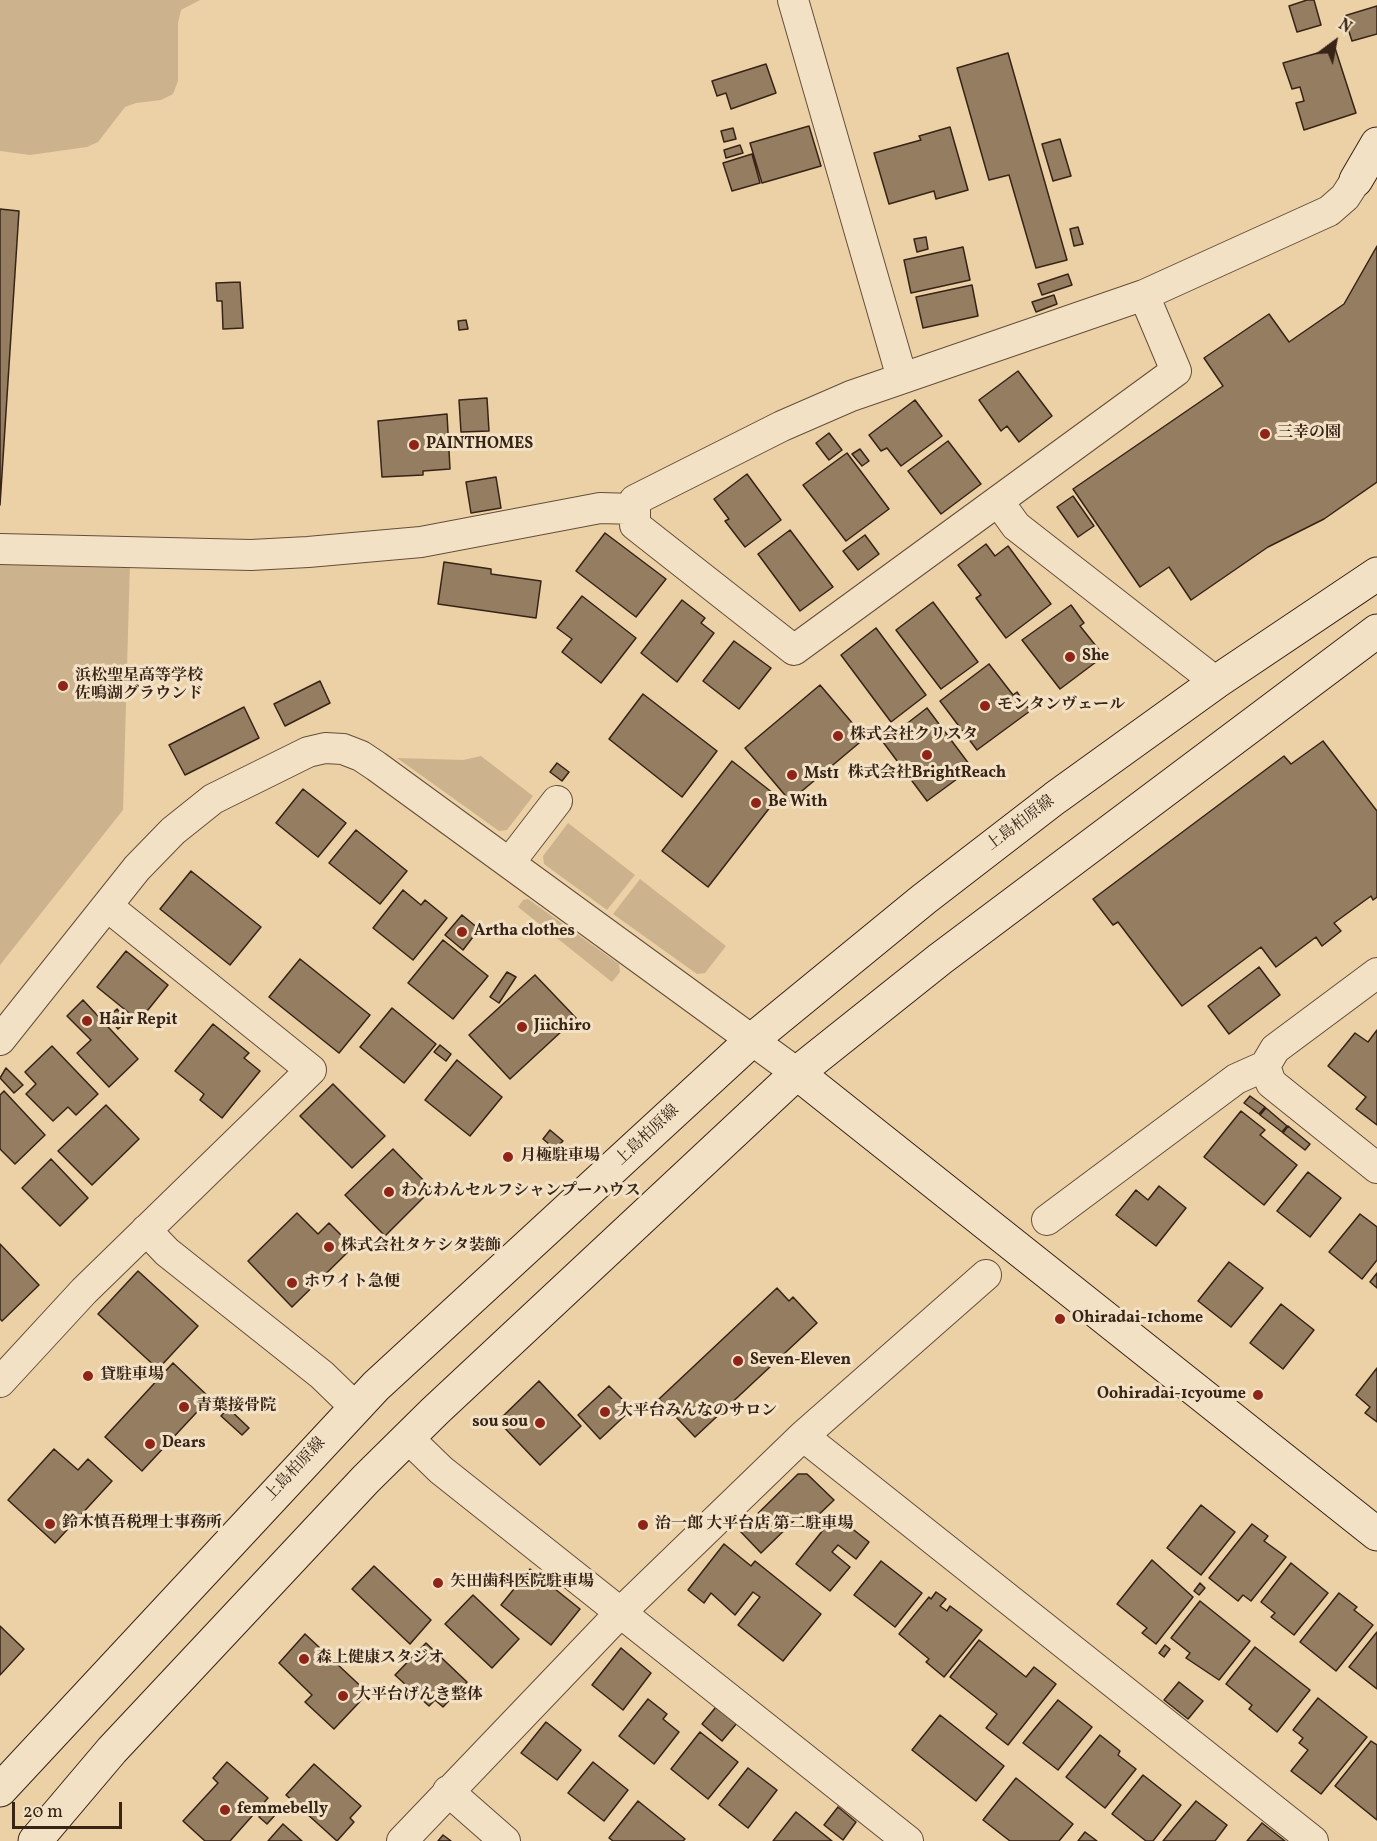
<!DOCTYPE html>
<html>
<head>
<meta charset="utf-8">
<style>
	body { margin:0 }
	#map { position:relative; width:1377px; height:1841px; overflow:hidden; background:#ebd1a5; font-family:Vollkorn,serif }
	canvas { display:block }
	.north { position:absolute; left:1305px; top:12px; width:60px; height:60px; -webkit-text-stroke:4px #f2e1c4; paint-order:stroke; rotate:32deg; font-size:16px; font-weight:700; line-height:24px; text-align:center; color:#382317 }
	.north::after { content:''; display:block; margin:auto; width:21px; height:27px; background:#382317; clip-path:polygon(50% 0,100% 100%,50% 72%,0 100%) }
	.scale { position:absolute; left:12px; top:1802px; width:110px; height:27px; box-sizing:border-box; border:3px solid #382317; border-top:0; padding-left:8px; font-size:18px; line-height:21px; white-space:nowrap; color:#382317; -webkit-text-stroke:4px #f2e1c4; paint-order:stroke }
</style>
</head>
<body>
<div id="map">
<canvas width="1377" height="1841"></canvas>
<div class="north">N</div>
<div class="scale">20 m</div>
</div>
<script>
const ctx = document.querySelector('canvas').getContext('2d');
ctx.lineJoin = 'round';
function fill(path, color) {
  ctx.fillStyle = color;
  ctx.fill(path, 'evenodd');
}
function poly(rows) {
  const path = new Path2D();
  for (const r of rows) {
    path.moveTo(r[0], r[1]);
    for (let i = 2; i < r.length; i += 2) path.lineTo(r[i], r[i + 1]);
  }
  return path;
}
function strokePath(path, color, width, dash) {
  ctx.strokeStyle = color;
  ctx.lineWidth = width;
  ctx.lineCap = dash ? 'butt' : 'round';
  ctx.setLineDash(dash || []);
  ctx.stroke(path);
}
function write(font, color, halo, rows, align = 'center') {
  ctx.font = font + ' Vollkorn,"Noto Serif JP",serif';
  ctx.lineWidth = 6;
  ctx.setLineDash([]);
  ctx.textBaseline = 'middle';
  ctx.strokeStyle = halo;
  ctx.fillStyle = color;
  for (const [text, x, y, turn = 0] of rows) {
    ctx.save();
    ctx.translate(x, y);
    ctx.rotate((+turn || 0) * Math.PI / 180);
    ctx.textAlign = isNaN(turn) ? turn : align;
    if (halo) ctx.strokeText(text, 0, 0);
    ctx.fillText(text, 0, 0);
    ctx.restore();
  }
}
fill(poly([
	[0,0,200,0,181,10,178,23,178,81,173,94,161,100,136,103,125,107,98,142,87,147,30,155,0,151],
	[0,560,130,563,123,810,0,965],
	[481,756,533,796,507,830,499,831,397,758,463,760],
	[568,823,635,875,607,910,544,864,543,856],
	[640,879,726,946,705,973,697,974,613,914],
	[528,899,619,964,620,972,612,982,518,907,523,900]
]), '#cdb38d');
const building = poly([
	[1307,0,1314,0,1321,25,1297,32,1289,6,1307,0],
	[1377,6,1377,34,1352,41,1344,16,1377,6],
	[1335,48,1356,113,1304,130,1296,103,1304,101,1300,87,1292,89,1283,63,1335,48],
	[1008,53,1067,260,1036,268,1009,175,989,180,957,68,1008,53],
	[766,64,776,93,731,109,726,93,717,96,712,81,766,64],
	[809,126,821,166,762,183,750,143,809,126],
	[950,127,968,190,936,199,934,191,889,204,874,153,921,140,919,136,950,127],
	[733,128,736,139,724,142,721,131,733,128],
	[1060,139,1071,176,1053,181,1042,144,1060,139],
	[740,145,743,153,726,158,724,150,740,145],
	[752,154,760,183,732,191,723,163,752,154],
	[0,209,19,211,0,505,0,209],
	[1078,227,1083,244,1074,246,1070,229,1078,227],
	[926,237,928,249,917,252,914,239,926,237],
	[1377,246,1377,482,1324,519,1268,547,1191,600,1169,567,1140,587,1073,489,1223,386,1204,358,1269,314,1289,342,1344,304,1377,246],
	[963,247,970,280,911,293,904,260,963,247],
	[1068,274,1072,285,1042,295,1038,284,1068,274],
	[240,282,243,328,223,329,222,301,217,301,216,283,240,282],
	[972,285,978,316,923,328,916,297,972,285],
	[1054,295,1057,304,1036,312,1032,302,1054,295],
	[466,320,468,329,459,330,458,321,466,320],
	[1018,371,1052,416,1019,442,1007,426,1001,431,979,400,1018,371],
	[487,398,489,431,461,432,459,400,487,398],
	[915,400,942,436,901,466,887,448,881,451,869,435,915,400],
	[447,414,450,469,423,471,423,475,382,477,378,421,447,414],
	[829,433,842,450,829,460,816,443,829,433],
	[948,441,981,484,941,514,908,471,948,441],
	[860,449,869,461,862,466,852,454,860,449],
	[847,453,889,509,846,541,803,485,847,453],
	[747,474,781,520,745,547,725,521,729,519,714,499,747,474],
	[496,477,501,508,471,513,466,482,496,477],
	[1073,496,1094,526,1078,537,1057,507,1073,496],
	[790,530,833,587,800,611,758,554,790,530],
	[605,533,666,579,636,617,576,571,605,533],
	[865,535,879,554,858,570,843,551,865,535],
	[986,544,995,556,1008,546,1051,604,1006,638,976,598,981,595,958,565,986,544],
	[444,562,491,569,491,574,541,581,536,618,438,604,444,562],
	[582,596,636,638,601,683,562,652,572,639,557,628,582,596],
	[682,600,705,618,701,623,714,633,677,682,641,653,682,600],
	[933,602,978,662,941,689,896,630,933,602],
	[1071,605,1084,623,1080,626,1104,656,1060,689,1022,640,1071,605],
	[876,628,926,695,891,722,841,655,876,628],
	[734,641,771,668,739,709,703,681,734,641],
	[989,664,1013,695,1017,692,1030,711,977,750,940,701,989,664],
	[320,681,330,703,285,726,274,704,320,681],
	[820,685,865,738,790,801,745,748,820,685],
	[643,694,717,751,682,797,609,739,643,694],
	[244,707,259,738,185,775,169,745,244,707],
	[927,708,972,768,927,801,883,742,927,708],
	[1323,741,1377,811,1377,897,1373,900,1371,896,1334,923,1341,931,1322,946,1316,937,1276,967,1261,947,1182,1006,1118,922,1113,925,1093,899,1284,756,1291,764,1323,741],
	[732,761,778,797,708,887,662,851,732,761],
	[557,763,569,772,562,781,550,772,557,763],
	[303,789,346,823,318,857,276,823,303,789],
	[356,830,407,871,380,904,329,863,356,830],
	[191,871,261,927,230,965,160,909,191,871],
	[403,890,421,905,425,900,447,918,413,960,373,928,403,890],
	[462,915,479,929,463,950,445,935,462,915],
	[443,940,488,976,453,1019,408,983,443,940],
	[126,951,168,985,139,1021,97,987,126,951],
	[300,959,370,1015,339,1053,269,997,300,959],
	[1259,967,1280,995,1229,1034,1208,1006,1259,967],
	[507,972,516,977,499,1003,490,997,507,972],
	[535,975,576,1018,510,1079,469,1035,535,975],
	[83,1000,138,1059,109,1087,77,1053,91,1040,67,1016,83,1000],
	[392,1008,436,1044,404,1083,360,1047,392,1008],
	[117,1009,128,1021,118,1029,108,1017,117,1009],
	[213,1024,249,1053,244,1058,260,1071,222,1118,200,1100,204,1094,175,1071,213,1024],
	[1377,1030,1377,1125,1356,1109,1366,1097,1328,1066,1355,1033,1368,1042,1377,1030],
	[440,1045,451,1054,446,1061,434,1052,440,1045],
	[52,1046,98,1094,76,1115,68,1107,53,1121,26,1094,36,1084,25,1072,52,1046],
	[457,1060,502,1097,470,1136,425,1100,457,1060],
	[6,1068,23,1085,14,1093,0,1078,6,1068],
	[333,1084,385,1136,352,1168,300,1116,333,1084],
	[4,1091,45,1135,15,1164,0,1149,0,1095,4,1091],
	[1250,1096,1265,1107,1259,1114,1244,1103,1250,1096],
	[106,1105,139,1139,92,1185,58,1151,106,1105],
	[1266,1108,1287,1126,1282,1132,1260,1115,1266,1108],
	[1241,1111,1265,1130,1260,1135,1297,1165,1264,1205,1204,1157,1241,1111],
	[1288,1126,1310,1144,1305,1150,1283,1133,1288,1126],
	[550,1130,563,1141,555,1149,543,1139,550,1130],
	[393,1149,432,1189,385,1236,345,1195,393,1149],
	[51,1159,88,1198,60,1226,22,1188,51,1159],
	[1308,1172,1341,1198,1310,1237,1277,1211,1308,1172],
	[1159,1186,1186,1208,1156,1246,1116,1215,1136,1190,1148,1200,1159,1186],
	[297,1213,318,1234,329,1223,353,1247,292,1307,248,1261,297,1213],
	[1360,1214,1377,1227,1377,1260,1362,1279,1329,1252,1360,1214],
	[0,1244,39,1285,2,1321,0,1319,0,1244],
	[1229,1262,1263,1288,1231,1327,1198,1301,1229,1262],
	[138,1271,198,1326,158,1369,98,1314,138,1271],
	[1377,1273,1377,1288,1370,1282,1377,1273],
	[777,1288,789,1301,793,1297,817,1323,695,1437,659,1399,777,1288],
	[1281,1304,1314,1330,1283,1369,1250,1343,1281,1304],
	[173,1363,210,1398,142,1471,105,1437,173,1363],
	[1377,1368,1377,1422,1365,1413,1370,1407,1356,1395,1377,1368],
	[539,1381,581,1426,540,1465,498,1421,539,1381],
	[609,1386,632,1409,600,1439,578,1415,609,1386],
	[228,1408,249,1428,242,1435,221,1416,228,1408],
	[54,1449,78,1470,88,1459,112,1481,55,1543,8,1500,54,1449],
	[798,1474,807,1474,834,1500,809,1524,800,1515,761,1553,740,1531,798,1474],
	[1201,1505,1235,1532,1201,1575,1167,1548,1201,1505],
	[835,1515,869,1542,856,1559,838,1545,832,1552,850,1567,830,1591,796,1564,835,1515],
	[1252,1524,1268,1536,1264,1541,1286,1557,1251,1601,1243,1595,1238,1601,1209,1578,1252,1524],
	[724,1544,751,1566,755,1561,821,1614,783,1661,738,1625,760,1597,753,1592,735,1615,711,1593,704,1603,688,1590,724,1544],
	[1152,1560,1193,1597,1156,1644,1142,1633,1147,1628,1117,1604,1152,1560],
	[881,1561,922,1593,895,1627,854,1595,881,1561],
	[1291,1563,1328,1593,1294,1635,1271,1617,1275,1613,1261,1602,1291,1563],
	[374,1566,431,1620,410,1644,352,1589,374,1566],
	[530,1569,580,1609,551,1645,501,1605,530,1569],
	[1200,1583,1205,1588,1199,1595,1194,1591,1200,1583],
	[936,1592,946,1599,940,1606,947,1611,950,1606,982,1630,944,1677,926,1662,929,1659,899,1634,929,1597,931,1599,936,1592],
	[1339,1593,1357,1607,1354,1610,1373,1625,1336,1671,1300,1642,1339,1593],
	[473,1595,519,1639,492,1668,445,1624,473,1595],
	[1200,1601,1250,1641,1219,1680,1186,1658,1190,1653,1171,1638,1200,1601],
	[0,1626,24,1649,0,1675,0,1626],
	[1377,1632,1377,1689,1349,1667,1377,1632],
	[305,1634,368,1693,334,1729,305,1702,312,1695,279,1663,305,1634],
	[979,1640,1026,1677,1034,1667,1056,1684,1008,1745,986,1728,997,1714,950,1677,979,1640],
	[426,1643,467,1682,443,1707,435,1700,429,1706,395,1675,426,1643],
	[1165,1645,1170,1649,1164,1657,1159,1653,1165,1645],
	[1255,1647,1310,1690,1277,1732,1249,1709,1252,1705,1226,1684,1255,1647],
	[621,1648,651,1673,623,1710,592,1685,621,1648],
	[1179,1682,1203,1701,1188,1719,1164,1700,1179,1682],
	[1318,1698,1367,1737,1321,1794,1291,1771,1308,1750,1299,1743,1303,1738,1293,1730,1318,1698],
	[648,1699,667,1714,663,1719,679,1732,654,1764,619,1736,648,1699],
	[1058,1700,1092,1727,1058,1770,1023,1743,1058,1700],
	[716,1707,737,1723,722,1741,702,1724,716,1707],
	[940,1715,1004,1766,976,1801,912,1750,940,1715],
	[546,1722,581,1750,557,1780,521,1753,546,1722],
	[700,1732,738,1762,708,1799,671,1769,700,1732],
	[1100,1735,1120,1751,1118,1755,1136,1769,1105,1808,1066,1777,1100,1735],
	[1371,1741,1377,1745,1377,1820,1335,1786,1371,1741],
	[227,1762,268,1798,230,1841,205,1841,183,1821,218,1783,213,1778,227,1762],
	[593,1762,628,1790,604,1821,568,1793,593,1762],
	[314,1764,361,1806,350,1818,354,1822,337,1841,286,1795,314,1764],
	[748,1768,777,1790,748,1828,719,1805,748,1768],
	[1143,1775,1181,1805,1153,1841,1146,1841,1112,1814,1143,1775],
	[1016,1778,1073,1824,1059,1841,1010,1841,983,1820,1016,1778],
	[638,1801,685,1839,683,1841,613,1841,609,1838,638,1801],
	[1196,1801,1227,1825,1215,1841,1163,1841,1196,1801],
	[267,1807,276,1814,267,1824,259,1817,267,1807],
	[838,1807,856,1822,843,1840,824,1825,838,1807],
	[796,1812,832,1841,773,1841,796,1812],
	[1262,1823,1285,1841,1247,1841,1262,1823],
	[283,1824,302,1841,268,1841,283,1824],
	[1085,1832,1097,1841,1078,1841,1085,1832],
	[443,1835,451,1841,438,1841,443,1835]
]);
fill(building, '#957d61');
strokePath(building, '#382317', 1.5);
const street = poly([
	[793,0,902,378],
	[1144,295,1176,371,794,650,635,525,635,500,782,426,851,396,1144,295,1329,211,1345,197,1356,180],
	[998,501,1016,526,1216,682],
	[0,549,251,555,308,552,421,542,600,508,635,509],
	[510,862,557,801],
	[1377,973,1275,1049,1265,1066,1271,1083,1377,1168],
	[0,1040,137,868,173,831,213,799,308,752,325,748,343,749,361,756,376,766,797,1073],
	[1047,1220,1236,1079,1265,1066],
	[146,1230,167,1252,322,1375,356,1408],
	[0,1382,84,1291,311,1070,107,906],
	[803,1436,1313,1841],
	[408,1438,441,1470,908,1841],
	[448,1791,505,1841],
	[402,1841,621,1612,803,1436,986,1275]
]);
const secondary = poly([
	[1356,180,1377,144],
	[797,1073,1377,1534],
	[0,1790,376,1386,753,1039,924,899,1055,798,1216,682,1377,574],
	[35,1841,112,1750,366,1479,435,1411,797,1073,940,959,1377,631]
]);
strokePath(street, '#654e3a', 32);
strokePath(secondary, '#382317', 35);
strokePath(street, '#f2e1c4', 30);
strokePath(secondary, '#f2e1c4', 33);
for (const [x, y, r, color] of [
	[1265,434,6,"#8f2418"],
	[414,445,6,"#8f2418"],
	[1070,657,6,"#8f2418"],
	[63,686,6,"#8f2418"],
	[985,706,6,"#8f2418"],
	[838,736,6,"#8f2418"],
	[927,755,6,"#8f2418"],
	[792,775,6,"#8f2418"],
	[756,803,6,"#8f2418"],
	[462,932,6,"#8f2418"],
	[87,1021,6,"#8f2418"],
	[522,1027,6,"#8f2418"],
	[508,1157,6,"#8f2418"],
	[389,1192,6,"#8f2418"],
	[329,1247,6,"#8f2418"],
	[292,1283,6,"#8f2418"],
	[1060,1319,6,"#8f2418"],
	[738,1361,6,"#8f2418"],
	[88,1376,6,"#8f2418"],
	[1258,1395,6,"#8f2418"],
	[184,1407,6,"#8f2418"],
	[605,1412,6,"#8f2418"],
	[540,1423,6,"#8f2418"],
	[150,1444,6,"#8f2418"],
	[50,1524,6,"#8f2418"],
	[643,1525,6,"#8f2418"],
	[438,1583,6,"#8f2418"],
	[304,1659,6,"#8f2418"],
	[343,1696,6,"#8f2418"],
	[225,1810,6,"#8f2418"]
]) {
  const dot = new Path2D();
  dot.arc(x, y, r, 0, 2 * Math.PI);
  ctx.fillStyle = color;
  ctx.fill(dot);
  strokePath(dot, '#f2e1c4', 2);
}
write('bold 16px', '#382317', '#f2e1c4', [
	["三幸の園",1277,434],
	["PAINTHOMES",426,445],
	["She",1082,657],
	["浜松聖星高等学校",75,677],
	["佐鳴湖グラウンド",75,695],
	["モンタンヴェール",997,706],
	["株式会社クリスタ",850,736],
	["株式会社BrightReach",927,774,"center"],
	["Mst1",804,775],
	["Be With",768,803],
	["Artha clothes",474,932],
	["Hair Repit",99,1021],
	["Jiichiro",534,1027],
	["月極駐車場",520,1157],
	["わんわんセルフシャンプーハウス",401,1192],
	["株式会社タケシタ装飾",341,1247],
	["ホワイト急便",304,1283],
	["Ohiradai-1chome",1072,1319],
	["Seven-Eleven",750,1361],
	["貸駐車場",100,1376],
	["Oohiradai-1cyoume",1246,1395,"right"],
	["青葉接骨院",196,1407],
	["大平台みんなのサロン",617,1412],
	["sou sou",528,1423,"right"],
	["Dears",162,1444],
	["鈴木慎吾税理士事務所",62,1524],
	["治一郎 大平台店 第二駐車場",655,1525],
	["矢田歯科医院駐車場",450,1583],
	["森上健康スタジオ",316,1659],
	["大平台げんき整体",355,1696],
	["femmebelly",237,1810]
], 'left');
write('16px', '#382317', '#f2e1c4', [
	["上島柏原線",1021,824,-37],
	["上島柏原線",648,1136,-43],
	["上島柏原線",296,1470,-47]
]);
</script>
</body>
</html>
